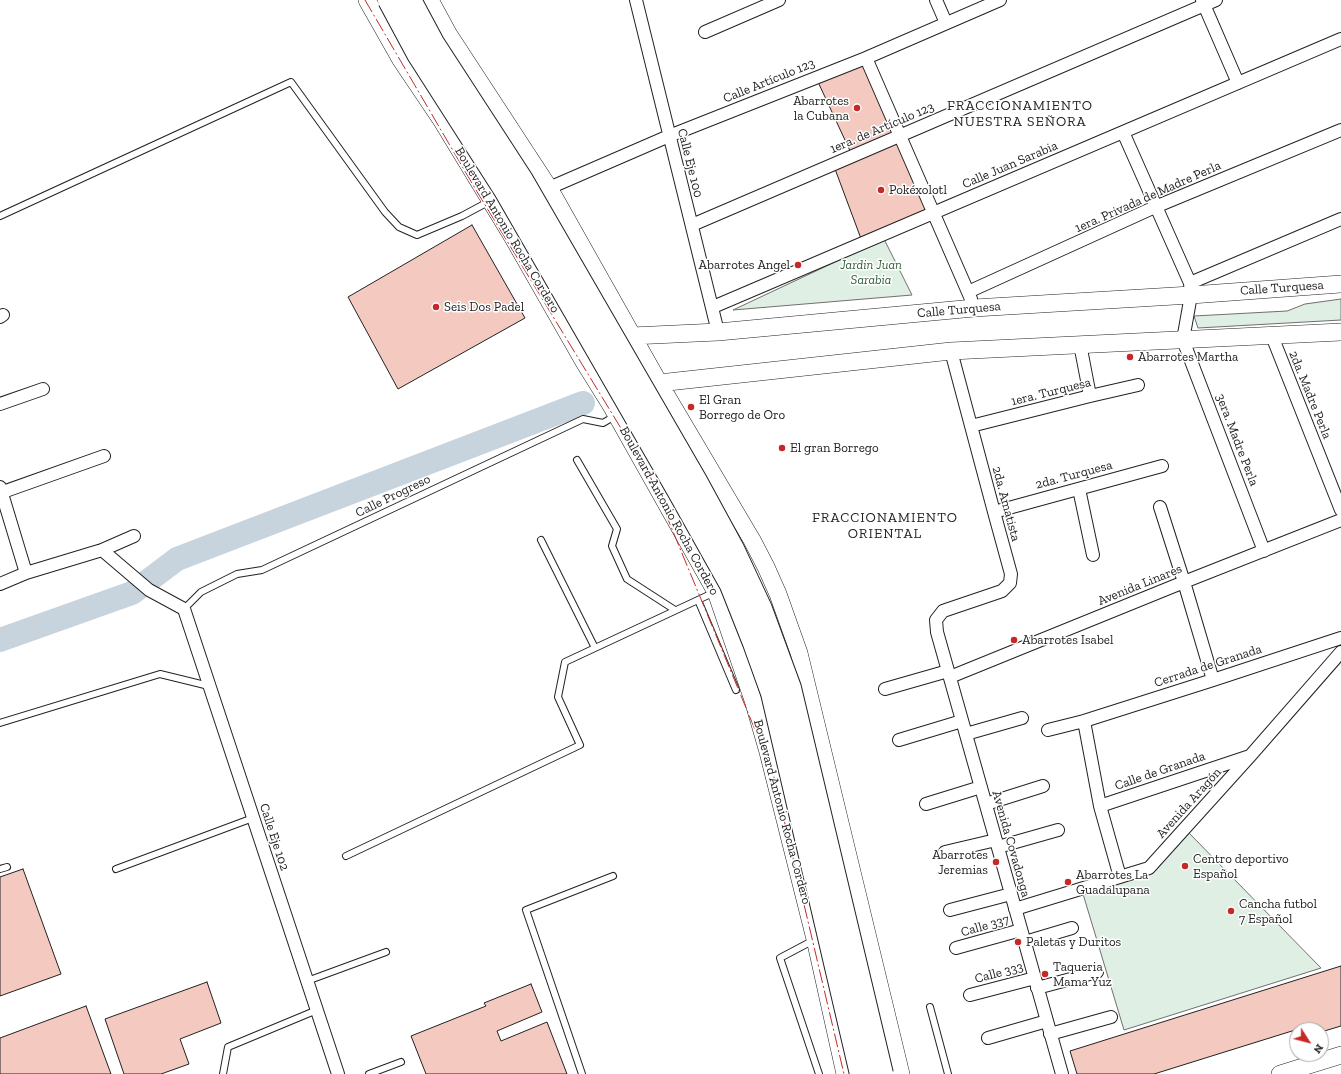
<!DOCTYPE html>
<html>
<head>
<meta charset="utf-8">
<style>
	body { margin:0 }
	#map { position:relative; width:1341px; height:1074px; overflow:hidden; background:#fff; font-family:"Zilla Slab",serif }
	canvas { display:block }
	.north { position:absolute; left:1289px; top:1022px; width:40px; height:40px; box-sizing:border-box; background:#fff; border:1px solid #a7a7a7; border-radius:50%; rotate:126deg; font-size:11px; font-weight:700; line-height:16px; text-align:center; color:#222 }
	.north::after { content:''; display:block; margin:auto; width:14px; height:18px; background:#c62828; clip-path:polygon(50% 0,100% 100%,50% 72%,0 100%) }
</style>
</head>
<body>
<div id="map">
<canvas width="1341" height="1074"></canvas>
<div class="north">N</div>
</div>
<script>
const ctx = document.querySelector('canvas').getContext('2d');
ctx.lineJoin = 'round';
function fill(path, color) {
  ctx.fillStyle = color;
  ctx.fill(path, 'evenodd');
}
function poly(rows) {
  const path = new Path2D();
  for (const r of rows) {
    path.moveTo(r[0], r[1]);
    for (let i = 2; i < r.length; i += 2) path.lineTo(r[i], r[i + 1]);
  }
  return path;
}
function strokePath(path, color, width, dash) {
  ctx.strokeStyle = color;
  ctx.lineWidth = width;
  ctx.lineCap = dash ? 'butt' : 'round';
  ctx.setLineDash(dash || []);
  ctx.stroke(path);
}
function write(font, color, halo, rows, align = 'center') {
  ctx.font = font + ' "Zilla Slab",serif';
  ctx.lineWidth = 3;
  ctx.setLineDash([]);
  ctx.textBaseline = 'middle';
  ctx.strokeStyle = halo;
  ctx.fillStyle = color;
  for (const [text, x, y, turn = 0] of rows) {
    ctx.save();
    ctx.translate(x, y);
    ctx.rotate((+turn || 0) * Math.PI / 180);
    ctx.textAlign = isNaN(turn) ? turn : align;
    if (halo) ctx.strokeText(text, 0, 0);
    ctx.fillText(text, 0, 0);
    ctx.restore();
  }
}
const green = poly([
	[884,239,912,295,733,310,884,239],
	[1341,299,1341,320,1198,328,1194,316,1287,311,1305,304,1341,299],
	[1189,833,1321,968,1124,1030,1083,894,1154,872,1189,833]
]);
fill(green, '#e0efe3');
strokePath(green, '#6f6f6f', 1);
strokePath(poly([
	[0,640,132,593,177,559,583,403]
]), '#c7d3dd', 24);
const building = poly([
	[864,64,895,134,851,153,818,82,864,64],
	[898,142,928,210,863,244,835,169,898,142],
	[472,225,525,318,398,389,348,297,472,225],
	[23,869,61,974,0,996,0,877,23,869],
	[1341,966,1341,1026,1321,1032,1321,1030,1309,1030,1308,1026,1154,1074,1077,1074,1070,1051,1341,966],
	[207,982,221,1023,180,1039,189,1064,161,1074,124,1074,105,1019,207,982],
	[531,984,542,1012,497,1031,501,1041,547,1022,567,1074,426,1074,411,1036,486,1006,484,1003,531,984],
	[86,1006,111,1074,0,1074,0,1038,86,1006]
]);
fill(building, '#f3c9c0');
strokePath(building, '#222', 1);
const lane = poly([
	[0,216,291,82,385,212,399,227,417,235,462,216,490,201],
	[577,460,617,529,612,546,627,579,675,610],
	[541,540,595,648],
	[698,600,736,690],
	[184,609,201,592,237,574,262,570,583,419,603,423,615,416],
	[0,723,160,674,209,686],
	[346,856,580,745,558,697,565,662,715,592],
	[0,869,7,867],
	[116,869,253,818],
	[814,940,780,958,819,1074],
	[307,981,386,952],
	[930,1007,948,1074],
	[223,1074,228,1047,317,1010],
	[369,1074,401,1062],
	[582,1074,526,910,613,876]
]);
const street = poly([
	[636,0,718,332],
	[936,0,946,23],
	[1202,0,1238,83],
	[705,32,779,0],
	[866,58,971,299],
	[1123,132,1190,283,1191,295,1183,340,1264,551],
	[549,188,669,136,866,58,1000,0],
	[692,225,1216,0],
	[1190,283,1341,219],
	[968,292,1155,207,1341,130],
	[713,307,1341,39],
	[0,317,3,315],
	[1272,336,1341,510],
	[1080,344,1090,396],
	[951,351,994,512,1011,574,1010,583,1002,591,943,611,936,620,937,632,1062,1074],
	[0,404,43,389],
	[971,426,1090,396,1138,385],
	[0,487,26,573],
	[1079,489,1093,555],
	[0,493,104,456],
	[1160,507,1184,582,1213,680],
	[994,512,1162,466],
	[102,550,149,590,184,609,338,1074],
	[0,584,26,573,102,550,134,536],
	[950,677,1184,582,1341,520],
	[885,689,948,671],
	[1084,721,1100,806,1120,877],
	[1048,730,1084,721,1213,680,1341,638],
	[966,734,1022,718],
	[899,740,962,721],
	[926,804,981,787],
	[986,804,1043,786],
	[1100,806,1250,756],
	[998,847,1058,830],
	[945,852,996,840],
	[1015,909,1149,868,1251,755,1341,652],
	[950,910,1011,894],
	[1025,942,1072,928],
	[956,948,1021,930],
	[1037,988,1097,972],
	[970,995,1035,978],
	[1050,1034,1111,1017],
	[988,1038,1047,1021]
]);
const secondary = poly([
	[367,0,401,60,442,121,512,236,584,362,612,407,716,592,753,700,768,752,815,939,845,1074],
	[430,0,449,35,549,188,659,383,752,540,766,567,778,594,799,653,901,1074],
	[624,340,632,336,718,332,974,308,1191,295,1341,284],
	[649,388,659,383,951,351,1341,332],
	[1280,1074,1341,1055]
]);
strokePath(lane, '#222', 8);
strokePath(street, '#222', 14);
strokePath(secondary, '#222', 18);
strokePath(lane, '#fff', 6);
strokePath(street, '#fff', 12);
strokePath(secondary, '#fff', 17);
const highwayBridge = poly([
	[389,0,418,54,505,190,679,492,731,585,754,643,772,693,861,1074],
	[410,0,433,43,522,180,696,481,733,549,761,609,790,688,882,1074]
]);
strokePath(highwayBridge, '#222', 24, []);
strokePath(highwayBridge, '#fff', 22);
strokePath(poly([
	[365,0,476,190,650,476,773,773,844,1074]
]), '#c62828', 1, [14, 3, 2, 3]);
for (const [x, y, r, color] of [
	[857,108,4,"#c62828"],
	[881,190,4,"#c62828"],
	[798,265,4,"#c62828"],
	[436,307,4,"#c62828"],
	[1130,357,4,"#c62828"],
	[691,407,4,"#c62828"],
	[782,448,4,"#c62828"],
	[1014,640,4,"#c62828"],
	[996,862,4,"#c62828"],
	[1185,866,4,"#c62828"],
	[1068,882,4,"#c62828"],
	[1231,911,4,"#c62828"],
	[1018,942,4,"#c62828"],
	[1045,974,4,"#c62828"]
]) {
  const dot = new Path2D();
  dot.arc(x, y, r, 0, 2 * Math.PI);
  ctx.fillStyle = color;
  ctx.fill(dot);
  strokePath(dot, '#fff', 1.5);
}
write('13px', '#222', '#fff', [
	["Calle Artículo 123",769,81,-22],
	["1era. de Artículo 123",882,128,-23],
	["Calle Eje 100",690,163,76],
	["Calle Juan Sarabia",1010,165,-23],
	["1era. Privada de Madre Perla",1148,197,-24],
	["Boulevard Antonio Rocha Cordero",507,230,59],
	["Calle Turquesa",1282,288,-4],
	["Calle Turquesa",959,310,-5],
	["1era. Turquesa",1051,392,-14],
	["2da. Madre Perla",1310,395,68],
	["3era. Madre Perla",1237,440,69],
	["2da. Turquesa",1074,475,-15],
	["Calle Progreso",393,496,-26],
	["2da. Amatista",1006,504,75],
	["Boulevard Antonio Rocha Cordero",669,511,61],
	["Avenida Linares",1140,585,-22],
	["Cerrada de Granada",1208,666,-18],
	["Calle de Granada",1160,771,-19],
	["Avenida Aragón",1189,803,-48],
	["Boulevard Antonio Rocha Cordero",782,812,75],
	["Calle Eje 102",274,837,72],
	["Avenida Covadonga",1011,844,74],
	["Calle 337",985,926,-16],
	["Calle 333",999,973,-15]
]);
write('13px', '#222', '#fff', [
	["Abarrotes",849,101,"right"],
	["la Cubana",849,116,"right"],
	["Pokéxolotl",889,190],
	["Abarrotes Angel",790,265,"right"],
	["Seis Dos Padel",444,307],
	["Abarrotes Martha",1138,357],
	["El Gran",699,400],
	["Borrego de Oro",699,415],
	["El gran Borrego",790,448],
	["Abarrotes Isabel",1022,640],
	["Abarrotes",988,855,"right"],
	["Jeremias",988,870,"right"],
	["Centro deportivo",1193,859],
	["Español",1193,874],
	["Abarrotes La",1076,875],
	["Guadalupana",1076,890],
	["Cancha futbol",1239,904],
	["7 Español",1239,919],
	["Paletas y Duritos",1026,942],
	["Taqueria",1053,967],
	["Mama Yuz",1053,982]
], 'left');
write('italic 13px', '#2f5e38', '#fff', [
	["Jardin Juan",871,265],
	["Sarabia",871,280]
]);
ctx.letterSpacing = '1px';
write('14px', '#222', '#fff', [
	["FRACCIONAMIENTO",1020,106],
	["NUESTRA SEÑORA",1020,122],
	["FRACCIONAMIENTO",885,518],
	["ORIENTAL",885,534]
]);
ctx.letterSpacing = '0px';
</script>
</body>
</html>
